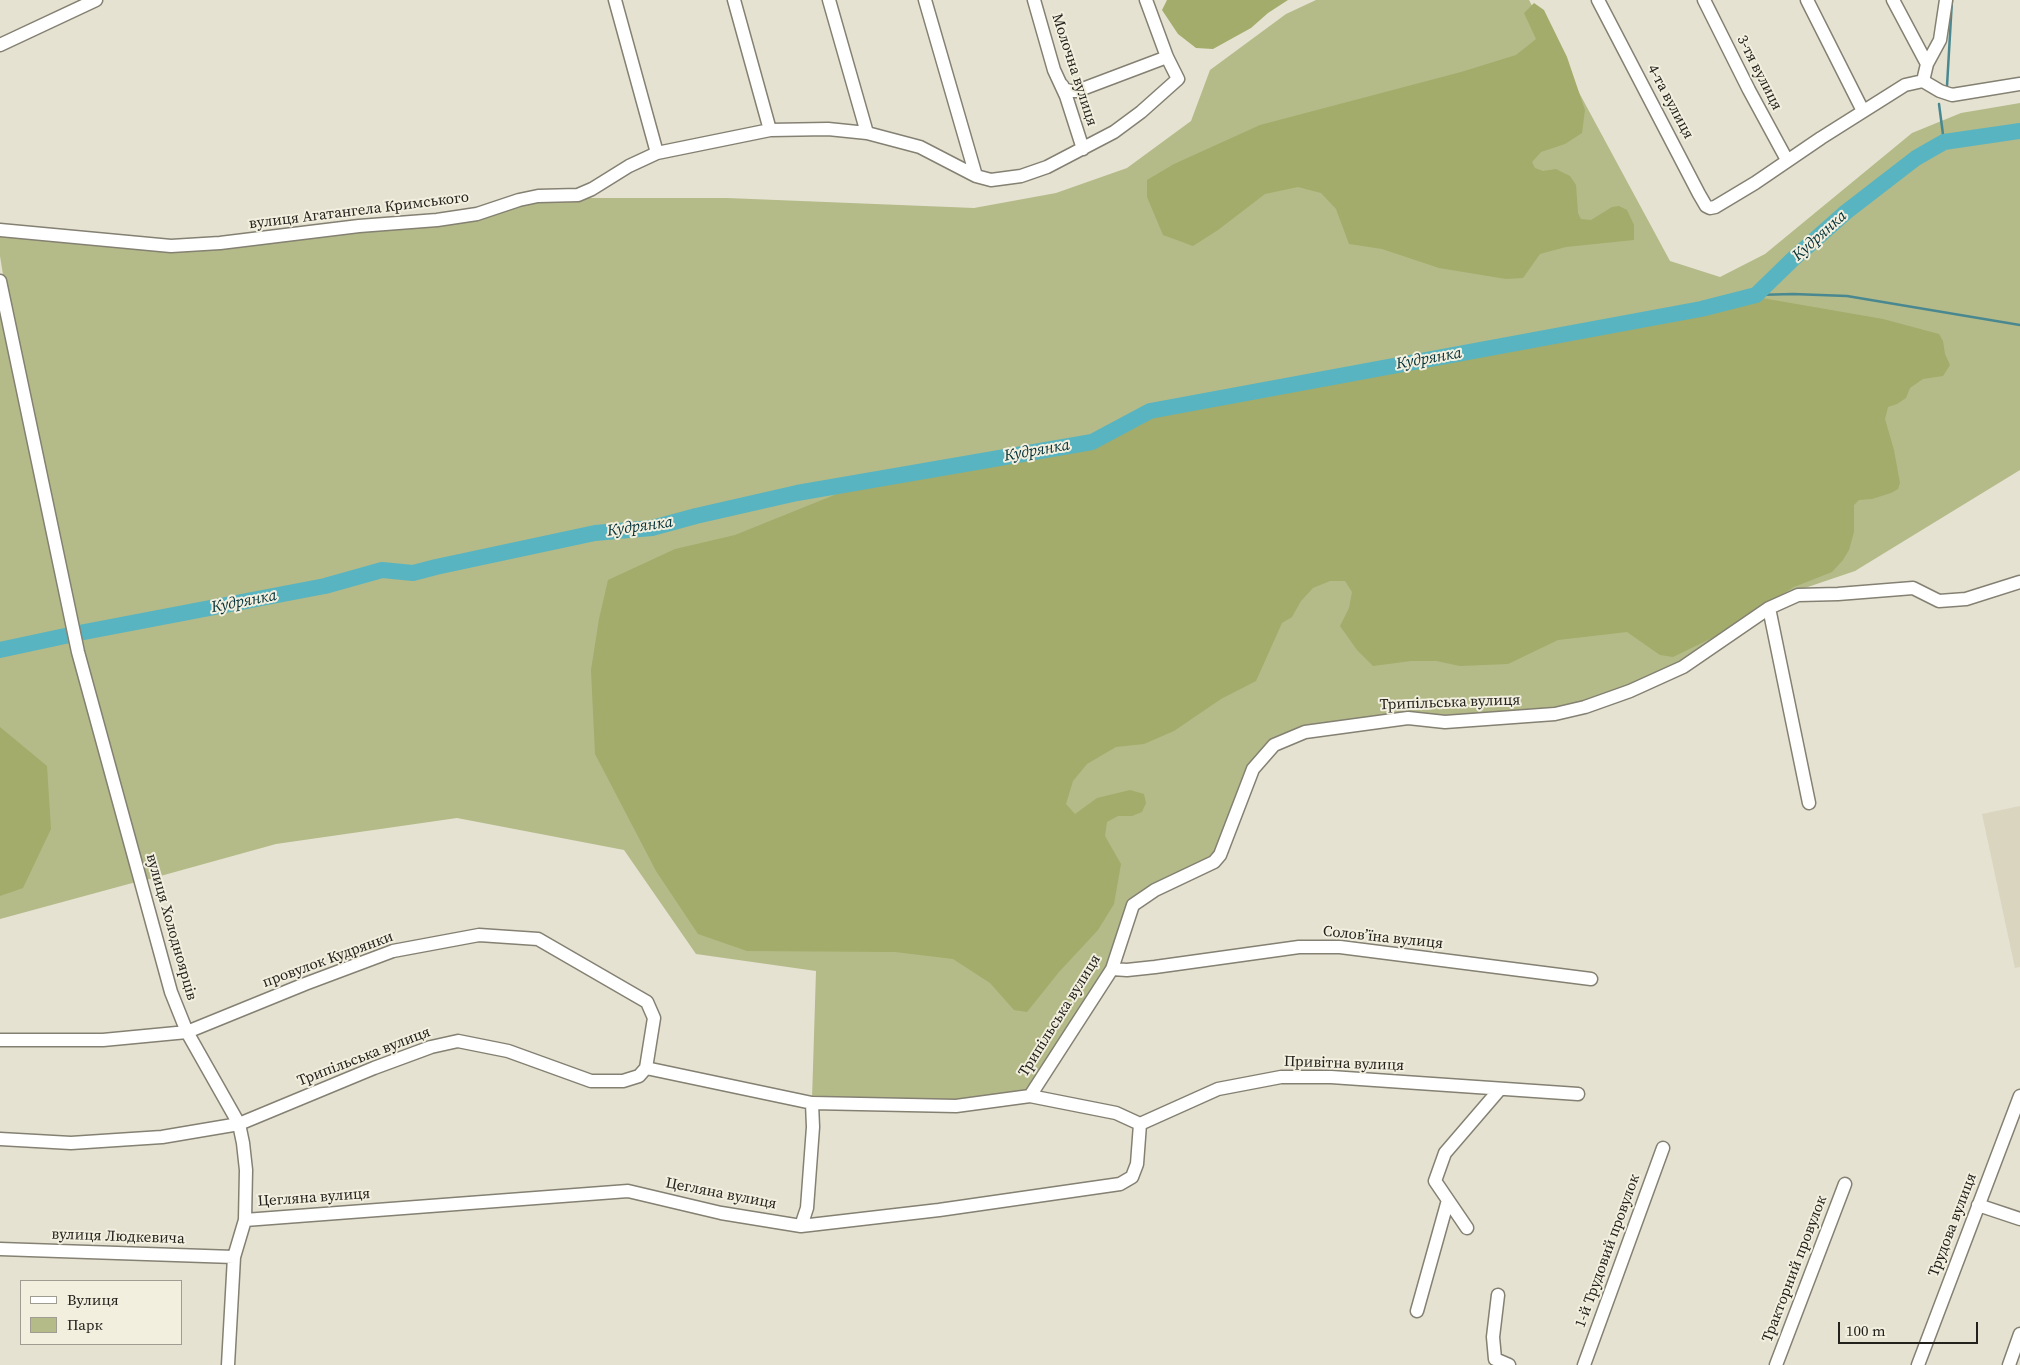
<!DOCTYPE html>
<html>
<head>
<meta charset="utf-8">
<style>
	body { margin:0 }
	#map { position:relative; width:2020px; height:1365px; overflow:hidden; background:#e5e2d2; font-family:"Source Serif 4",serif }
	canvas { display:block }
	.legend { position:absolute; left:20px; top:1280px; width:162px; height:65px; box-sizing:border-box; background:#f2efdf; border:1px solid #9f9d91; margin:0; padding:6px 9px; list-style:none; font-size:15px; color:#23211c }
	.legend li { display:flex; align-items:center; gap:10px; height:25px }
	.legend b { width:25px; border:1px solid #9f9d91 }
	.scale { position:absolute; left:1838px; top:1322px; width:140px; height:22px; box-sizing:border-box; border:2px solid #23211c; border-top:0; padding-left:6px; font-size:15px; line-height:18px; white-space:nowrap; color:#23211c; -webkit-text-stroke:4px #f2efdf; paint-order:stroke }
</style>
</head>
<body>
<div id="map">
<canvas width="2020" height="1365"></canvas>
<ul class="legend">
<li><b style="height:6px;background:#fff"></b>Вулиця</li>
<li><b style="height:14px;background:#b4bb88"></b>Парк</li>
</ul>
<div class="scale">100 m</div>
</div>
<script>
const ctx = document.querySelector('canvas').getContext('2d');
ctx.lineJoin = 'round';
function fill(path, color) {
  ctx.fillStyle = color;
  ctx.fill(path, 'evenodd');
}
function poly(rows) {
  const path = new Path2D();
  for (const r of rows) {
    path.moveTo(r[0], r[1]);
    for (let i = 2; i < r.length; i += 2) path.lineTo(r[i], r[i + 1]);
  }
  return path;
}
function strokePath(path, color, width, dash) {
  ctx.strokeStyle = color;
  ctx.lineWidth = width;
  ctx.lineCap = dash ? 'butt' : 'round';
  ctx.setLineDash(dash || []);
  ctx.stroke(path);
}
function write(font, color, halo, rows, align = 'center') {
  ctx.font = font + ' "Source Serif 4",serif';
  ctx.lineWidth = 4;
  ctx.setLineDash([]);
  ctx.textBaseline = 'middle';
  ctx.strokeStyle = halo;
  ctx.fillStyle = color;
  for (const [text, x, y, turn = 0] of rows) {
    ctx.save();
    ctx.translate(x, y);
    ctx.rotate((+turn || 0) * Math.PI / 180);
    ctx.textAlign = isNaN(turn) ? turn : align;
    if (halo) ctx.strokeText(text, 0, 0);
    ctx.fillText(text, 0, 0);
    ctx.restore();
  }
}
fill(poly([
	[2020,806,2020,967,2015,968,1982,814]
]), '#dad5bf');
fill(poly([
	[1316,0,1529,0,1670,261,1720,277,1765,254,1912,133,1961,113,2020,103,2020,470,1855,571,1796,591,1680,663,1629,687,1583,703,1554,710,1445,717,1271,741,1216,853,1211,859,1130,902,1108,967,1027,1092,955,1101,812,1099,816,971,696,954,624,850,457,818,276,844,146,880,83,651,7,300,0,256,0,233,221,246,520,203,564,198,727,198,974,208,1056,193,1127,168,1191,121,1210,70,1286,14],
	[0,306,136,882,0,919]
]), '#b4bb88');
fill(poly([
	[1167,0,1288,0,1268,13,1251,28,1213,49,1196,48,1178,34,1162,10],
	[1534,3,1544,10,1567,57,1585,110,1582,133,1565,144,1541,152,1532,162,1535,168,1543,171,1556,169,1570,176,1576,185,1578,213,1581,219,1591,220,1612,207,1619,206,1627,210,1634,225,1634,240,1566,247,1540,254,1523,278,1506,279,1439,268,1382,249,1349,244,1336,209,1321,193,1298,187,1265,194,1218,230,1193,246,1163,235,1147,197,1147,180,1174,164,1260,125,1461,72,1516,55,1536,39,1524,13],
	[1762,298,1883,319,1939,334,1943,341,1945,354,1950,365,1943,376,1923,379,1910,388,1906,398,1897,404,1888,407,1885,419,1894,450,1900,483,1898,489,1891,493,1872,499,1859,500,1854,505,1854,532,1849,550,1843,560,1832,572,1794,587,1714,637,1673,657,1660,655,1627,632,1558,640,1508,664,1460,666,1436,661,1411,661,1373,666,1357,650,1340,626,1349,608,1352,592,1345,581,1330,581,1313,588,1301,601,1292,617,1282,623,1256,681,1221,699,1174,731,1144,744,1116,747,1087,764,1073,781,1066,804,1075,814,1097,798,1130,790,1144,794,1146,803,1142,812,1132,816,1118,816,1107,822,1105,836,1121,864,1114,904,1098,930,1059,972,1027,1012,1014,1010,990,983,953,959,895,952,747,951,698,934,656,871,595,754,591,670,599,619,608,580,675,549,735,535,869,481,1059,452,1088,446,1153,414,1612,328,1683,312,1691,313],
	[0,727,47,766,51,829,23,888,0,896]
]), '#a3ac6a');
strokePath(poly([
	[1947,86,1952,0],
	[1939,104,1944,142],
	[1756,295,1793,294,1847,296,2020,325]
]), '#498890', 2.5);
strokePath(poly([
	[0,650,79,633,325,586,382,570,413,573,436,567,595,533,652,528,696,516,797,493,1092,442,1150,411,1701,309,1756,295,1793,259,1846,212,1916,158,1944,142,2020,131]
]), '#59b4c1', 16);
const minor = poly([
	[615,0,657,153],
	[734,0,770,130],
	[829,0,867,133],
	[925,0,976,176],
	[1034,0,1054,70,1066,96,1083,149],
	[1598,0,1699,194,1706,206,1710,208,1715,207,1755,183,1821,138,1905,85,1923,81,1940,91,1952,95,2020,84],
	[1704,0,1749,90,1787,160],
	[1807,0,1863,111],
	[1893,0,1927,64,1923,81],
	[0,45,96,0],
	[1927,64,1940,40,1946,0],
	[1062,85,1064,89,1070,91,1077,91,1167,57],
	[0,230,171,246,220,243,359,226,437,220,477,214,519,200,538,196,578,195,592,189,629,166,657,153,770,130,828,129,867,133,920,147,976,176,991,180,1021,176,1047,167,1114,132,1141,112,1178,79,1167,57,1146,0],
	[0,281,78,652,171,992,187,1032,239,1124,243,1143,246,1170,245,1220,234,1257,228,1365],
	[1769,608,1809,803],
	[1112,969,1127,970,1155,967,1299,947,1340,947,1591,979],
	[0,1040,103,1040,187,1032,305,984,393,951,479,935,538,939,647,1002,654,1018,646,1068],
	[1030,1096,1116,1113,1140,1124,1218,1089,1281,1077,1331,1077,1578,1094],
	[0,1139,71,1143,162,1137,239,1124,374,1068,431,1047,458,1041,508,1051,591,1081,623,1081,639,1076,646,1068,812,1103,956,1106,1030,1096,1112,969,1133,905,1155,890,1214,862,1220,855,1253,769,1274,745,1305,732,1408,718,1445,722,1555,714,1585,707,1630,691,1683,667,1769,608,1798,595,1838,594,1913,588,1939,601,1966,599,2020,582],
	[1978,1205,2020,1219],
	[245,1220,628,1191,721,1213,801,1226,939,1210,1120,1184,1132,1177,1137,1164,1140,1124],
	[801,1226,807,1208,813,1127,812,1103],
	[1467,1228,1435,1181,1445,1153,1500,1089],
	[0,1249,234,1257],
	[1498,1295,1493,1337,1495,1359,1509,1365],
	[1417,1311,1448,1200],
	[1584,1365,1663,1148],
	[1776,1365,1845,1184],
	[1918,1365,2020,1096],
	[2009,1365,2020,1334]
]);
strokePath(minor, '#848072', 15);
strokePath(minor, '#fff', 12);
write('15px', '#23211c', '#f2efdf', [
	["Молочна вулиця",1074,70,72],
	["3-тя вулиця",1759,73,63],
	["4-та вулиця",1670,102,62],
	["вулиця Агатангела Кримського",359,211,-7],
	["Трипільська вулиця",1450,703,-2],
	["вулиця Холодноярців",171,927,74],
	["Соловʼїна вулиця",1383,938,6],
	["провулок Кудрянки",328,960,-20],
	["Трипільська вулиця",1060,1016,-58],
	["Трипільська вулиця",364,1057,-21],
	["Привітна вулиця",1344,1064,2],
	["Цегляна вулиця",721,1194,11],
	["Цегляна вулиця",314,1198,-4],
	["Трудова вулиця",1953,1225,-69],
	["вулиця Людкевича",118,1237,2],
	["1-й Трудовий провулок",1608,1251,-70],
	["Тракторний провулок",1795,1269,-69]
]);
write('italic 16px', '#012f35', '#f2efdf', [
	["Кудрянка",1820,236,-42],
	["Кудрянка",1429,359,-10],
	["Кудрянка",1037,451,-10],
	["Кудрянка",640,527,-8],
	["Кудрянка",244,602,-11]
]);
</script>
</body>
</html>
